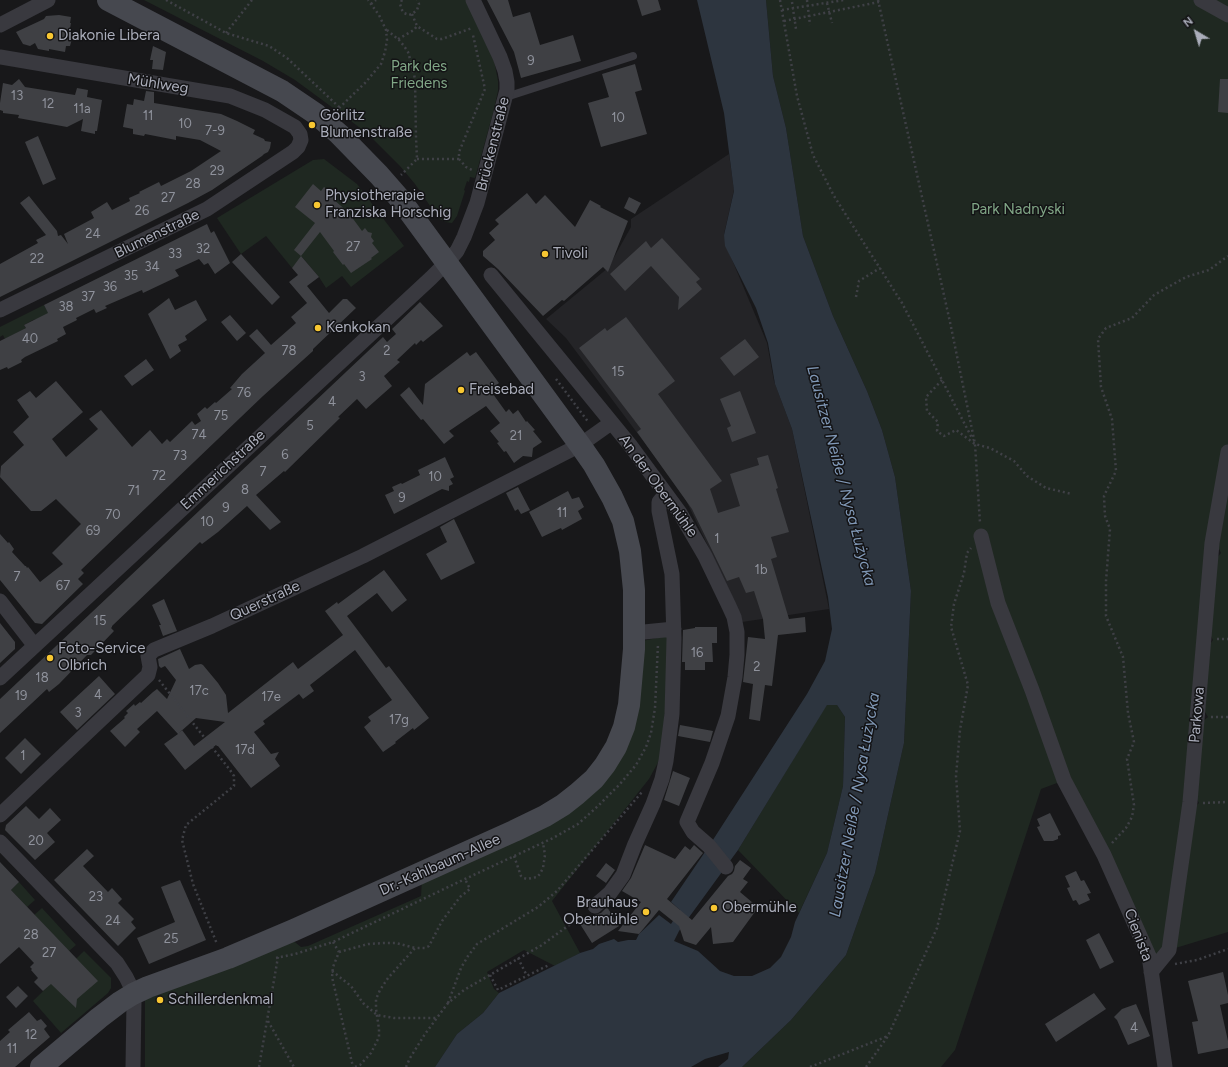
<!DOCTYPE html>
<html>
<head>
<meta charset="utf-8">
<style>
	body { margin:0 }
	#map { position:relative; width:1228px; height:1067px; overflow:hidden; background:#18181a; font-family:Figtree,sans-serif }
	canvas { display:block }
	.north { position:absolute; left:1176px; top:12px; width:40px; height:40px; -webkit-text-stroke:3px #131315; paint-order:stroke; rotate:322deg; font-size:11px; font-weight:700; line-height:16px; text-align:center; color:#aaadba }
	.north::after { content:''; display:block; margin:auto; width:14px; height:18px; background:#aaadba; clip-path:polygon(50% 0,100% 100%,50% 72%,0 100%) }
</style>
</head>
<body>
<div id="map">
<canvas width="1228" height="1067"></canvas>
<div class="north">N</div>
</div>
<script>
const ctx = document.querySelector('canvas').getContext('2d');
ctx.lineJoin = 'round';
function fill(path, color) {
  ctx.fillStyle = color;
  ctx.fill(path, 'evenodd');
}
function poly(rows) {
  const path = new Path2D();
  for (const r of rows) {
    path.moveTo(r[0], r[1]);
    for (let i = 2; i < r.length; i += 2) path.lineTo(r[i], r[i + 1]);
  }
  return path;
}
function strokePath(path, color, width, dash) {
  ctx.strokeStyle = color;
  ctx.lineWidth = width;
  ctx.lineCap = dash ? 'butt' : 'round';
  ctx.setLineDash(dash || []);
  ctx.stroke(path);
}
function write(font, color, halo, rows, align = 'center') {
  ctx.font = font + ' Figtree,sans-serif';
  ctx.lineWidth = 3;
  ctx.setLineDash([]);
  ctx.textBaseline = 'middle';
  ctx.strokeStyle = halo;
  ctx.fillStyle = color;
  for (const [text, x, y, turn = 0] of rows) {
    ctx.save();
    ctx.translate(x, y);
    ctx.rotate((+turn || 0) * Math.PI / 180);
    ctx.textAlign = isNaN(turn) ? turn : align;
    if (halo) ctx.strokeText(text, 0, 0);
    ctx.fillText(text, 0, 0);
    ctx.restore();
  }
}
fill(poly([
	[729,154,734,190,724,234,730,255,767,343,774,381,792,429,829,609,742,622,730,592,683,494,566,338,546,319,608,268,631,227,631,219]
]), '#242427');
fill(poly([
	[144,0,466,0,494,60,498,81,498,91,493,113,475,178,470,177,469,182,467,181,464,190,465,191,457,216,452,223,446,222,439,219,415,184,400,166,367,133,295,80,263,61],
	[766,0,1228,0,1228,932,1169,950,1151,972,1065,780,1041,789,955,1050,941,1067,742,1067,791,1020,846,955,875,873,904,743,911,591,895,477,882,430,867,391,833,316,803,236,786,128,773,76],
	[1214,538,1221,553,1211,565],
	[1205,624,1213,640,1203,654,1199,702,1208,717,1196,727,1191,789,1199,803,1189,812],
	[324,159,357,184,404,246,351,287,342,276,326,288,319,277,302,257,292,268,266,236,241,254,217,218,313,160],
	[44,305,50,316,33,320,24,325,26,328,5,339,3,335,0,337,0,327],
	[672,635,661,757,649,779,552,901,580,953,555,966,524,950,487,972,494,989,499,993,483,1013,457,1034,435,1067,145,1067,145,996,291,939,301,947,308,946,421,896,422,879,605,774,642,641],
	[827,704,837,705,845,717,843,786,827,853,799,913,738,850],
	[19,882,35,900,27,907,11,890],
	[42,908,76,945,69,951,34,915],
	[84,951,111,978,111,988,108,993,61,1033,33,1001]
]), '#1f2821');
fill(poly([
	[697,0,766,0,773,76,786,128,803,236,833,316,867,391,882,430,895,477,911,591,904,743,875,873,846,955,791,1020,742,1067,718,1067,728,1059,729,1052,705,1059,691,1067,435,1067,457,1034,483,1013,499,993,580,953,593,949,599,944,614,939,618,942,628,940,636,940,639,934,659,915,671,924,680,910,671,902,709,846,807,694,825,661,832,629,828,597,792,429,775,384,768,343,756,308,725,246,724,235,734,191,724,113],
	[827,705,837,705,845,717,843,786,827,853,795,922,791,937,781,957,770,968,752,976,734,976,720,971,698,951,674,941,679,931,738,850]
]), '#2d353f');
fill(poly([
	[487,0,508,0,513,17,530,12,540,45,573,35,581,61,521,78,514,52],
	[637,0,658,0,661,10,642,16],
	[59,15,71,17,70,23,71,23,69,34,73,35,70,46,66,46,65,52,49,49,49,51,38,49,35,43,30,46,23,44,16,32,44,19,46,16],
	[153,46,166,52,163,70,152,69,153,60,150,60],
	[635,64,642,90,635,92,647,134,601,147,588,103,609,97,602,74],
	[19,79,25,87,75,95,77,88,88,90,87,97,102,100,97,131,95,131,95,134,81,131,83,119,67,127,18,118,19,115,3,113,3,111,0,110,0,103,3,83,12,85],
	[1220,79,1228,79,1228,113,1218,112],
	[146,91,154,92,154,103,221,114,237,121,255,130,253,134,264,139,265,141,271,142,270,148,268,152,264,154,262,156,212,190,188,203,0,297,0,264,38,243,36,240,46,235,20,203,29,196,57,231,58,236,61,235,68,244,64,234,94,218,91,212,107,202,112,210,130,201,129,198,140,193,139,192,159,182,161,186,191,171,221,151,200,140,176,136,176,140,145,134,144,136,133,134,133,129,123,127,127,104,133,105,134,99,144,101],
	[38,136,56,179,43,185,25,142],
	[313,184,321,191,324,187,335,196,333,199,348,212,362,231,365,228,368,232,372,233,371,237,374,241,372,243,379,252,371,258,372,259,351,273,344,264,343,265,333,252,334,251,320,232,301,256,294,250,315,223,295,207],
	[527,193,536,204,545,195,575,227,590,200,601,206,600,207,628,221,608,272,603,267,564,301,562,300,543,316,498,269,483,256,483,251,495,240,489,233,499,224,495,220],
	[629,197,641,203,635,214,624,208],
	[207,224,211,233,214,231,230,263,215,274,208,263,204,265,199,259,175,270,179,276,143,293,142,290,105,306,107,308,96,313,94,309,76,318,77,320,63,327,66,334,57,339,58,341,25,357,21,360,22,362,8,369,7,367,0,370,0,341,26,328,24,325,48,313,44,305],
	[662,238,700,279,696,282,702,289,678,310,679,297,651,266,625,291,610,274,646,241,651,248],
	[241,254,280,297,272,305,232,262],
	[301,256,319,277,307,286,329,313,343,299,347,299,356,308,313,349,313,351,263,396,81,570,84,573,78,579,83,584,42,624,35,623,0,580,0,534,8,543,9,542,14,549,12,552,25,566,26,566,27,568,28,567,40,582,63,564,52,553,81,524,56,499,41,511,31,511,0,477,1,466,24,445,13,432,29,417,17,400,30,391,36,398,56,381,83,412,52,439,66,457,98,429,89,419,101,410,132,447,150,430,162,444,167,439,170,442,192,421,195,425,201,421,197,414,205,407,207,409,215,402,216,403,232,389,230,388,242,374,265,353,249,336,257,329,271,345,296,323,291,317,307,303,289,282,298,275,292,268],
	[169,298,175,310,196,300,207,320,185,336,187,340,178,345,181,351,170,359,148,314],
	[420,302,443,326,423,342,421,340,416,345,415,343,397,360,400,362,384,376,392,386,366,409,357,399,338,417,340,418,285,472,284,471,256,495,281,522,270,530,247,506,218,532,202,544,200,542,112,626,112,627,111,628,114,631,91,655,87,655,59,684,49,692,47,689,0,733,0,699,383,337,387,342,396,334,392,329],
	[230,315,246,333,237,341,221,322],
	[626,317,675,381,658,394,722,481,710,489,718,513,740,506,730,474,759,465,757,458,768,455,778,488,776,489,789,532,771,537,777,557,771,559,789,619,805,617,806,632,778,635,772,686,765,685,760,721,749,719,753,684,743,682,748,637,765,639,763,619,754,591,746,593,739,577,727,581,692,509,637,432,641,429,579,348,605,328,607,331],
	[745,339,759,357,734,376,720,358],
	[467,352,470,356,476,352,499,383,493,388,496,392,493,394,506,412,509,409,513,414,518,410,526,422,527,421,535,430,533,431,542,442,533,448,532,457,523,456,514,463,506,451,504,452,497,443,499,442,490,431,500,423,486,406,449,431,454,436,444,444,423,419,421,420,400,395,409,387,423,405,425,384],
	[146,359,154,370,132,386,124,376],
	[740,391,756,433,732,442,727,428,731,426,720,399],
	[445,457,454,477,450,479,453,484,449,486,449,491,442,489,394,514,385,495,394,491,392,487,401,483,402,484,420,475,418,470],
	[518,487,530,510,521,514,518,509,515,511,506,493],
	[568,491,572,499,579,497,584,507,578,511,582,519,562,530,561,528,542,537,529,512],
	[454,519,475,563,441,580,426,554,447,542,440,527],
	[384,570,407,600,392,612,377,593,347,616,386,668,389,666,429,718,414,730,413,728,395,742,396,743,383,752,364,727,371,721,368,717,392,700,355,650,310,685,314,691,303,699,299,694,263,721,265,724,254,732,271,754,279,752,275,759,280,766,251,788,218,746,217,746,216,745,185,770,164,744,178,734,157,711,137,729,140,732,125,747,110,731,125,718,124,717,128,713,126,711,134,704,135,706,140,702,141,703,153,692,157,689,167,699,176,680,165,666,161,668,159,666,158,659,180,649,189,669,195,665,201,664,203,665,218,683,226,695,228,713,293,662,298,669,343,635,325,611,337,602,338,604],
	[196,718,225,722,194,746,182,730,179,733],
	[164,599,177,631,163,636,159,625,161,625,152,605],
	[0,623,15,642,15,649,0,663],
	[695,627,717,627,717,643,712,643,713,662,705,662,705,670,685,670,685,662,682,662,683,630,695,628],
	[99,676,115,694,77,730,60,712],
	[680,725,713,731,710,742,678,736],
	[25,738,41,754,21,774,5,758],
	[673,771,690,778,679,806,664,800],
	[26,806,39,819,50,808,61,820,47,833,55,842,35,860,5,830,6,825],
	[1050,813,1061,835,1058,836,1058,839,1053,841,1044,841,1037,827,1040,826,1037,819],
	[645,845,675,859,685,846,690,850,694,845,703,853,667,899,692,920,728,876,732,874,734,871,735,866,740,860,751,868,743,879,748,882,740,892,753,903,752,904,757,909,733,942,713,944,711,927,696,945,684,941,679,926,659,910,639,934,618,931,641,902,622,891,631,878],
	[87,849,94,856,83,866,108,892,112,888,122,899,118,903,134,919,131,922,136,928,118,946,54,880],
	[0,862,19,882,11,890,98,981,77,999,76,1008,51,984,43,991,34,982,38,978,31,970,32,969,30,967,34,963,19,947,0,964],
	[606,863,615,870,606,883,596,876],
	[1076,871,1081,881,1084,880,1091,893,1087,894,1090,900,1079,905,1076,900,1073,901,1067,888,1070,887,1065,876],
	[180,880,206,940,149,964,137,938,175,922,161,887],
	[607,907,619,926,592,943,580,924,595,915,601,913],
	[1099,933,1114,962,1100,969,1086,940],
	[1223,972,1228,995,1228,1003,1220,1005,1228,1041,1228,1048,1198,1054,1192,1022,1198,1021,1188,981],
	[18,986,28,996,16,1008,6,997],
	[1094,993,1106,1009,1056,1042,1045,1024],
	[1136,1004,1150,1036,1128,1045,1117,1020,1114,1017,1122,1009],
	[29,1012,37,1021,41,1019,47,1026,44,1029,50,1037,15,1067,0,1067,0,1041,10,1032,8,1030]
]), '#3f4044');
strokePath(poly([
	[166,0,226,33,269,46,287,58,339,107],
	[402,0,400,4,402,10,404,13,409,15,412,14,417,10,419,4,417,0],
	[780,0,797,96,813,155,834,196,902,303,973,440],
	[807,0,810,25],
	[878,0,950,322,975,444,980,523],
	[792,2,796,29],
	[827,3,832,23],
	[371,4,376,0],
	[782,10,844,0],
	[412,14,417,26,437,39,442,39,472,28],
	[784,21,879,2],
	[387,30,399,40,404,46,408,52,412,66,415,79,416,138,417,159,401,175],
	[226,33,252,0],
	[398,39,414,30,417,26],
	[339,108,365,83,381,64,385,52,387,40,386,30,379,15,368,0],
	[417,159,459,159,459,152,485,89,473,35],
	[459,159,466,167,472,170],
	[856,297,859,281,880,268],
	[556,379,589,423],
	[942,380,926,397,927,411,938,422,937,431,944,436,956,430,975,444,990,448,1014,461,1027,476,1046,488,1072,494],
	[1217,639,1228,639],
	[159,680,230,770,234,776,234,786,186,825,182,840,193,884,217,944],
	[1211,717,1228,717],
	[1203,803,1228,802],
	[1112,843,1126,828,1132,817,1134,805,1127,759,1134,742,1128,713,1123,657,1106,616,1106,581,1110,529,1105,516,1104,496,1116,471,1112,419,1101,387,1098,339,1106,328,1132,318,1154,295,1186,277,1209,270,1228,256],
	[514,856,521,876,524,878,527,879,537,877,540,874,543,868,545,855,543,843],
	[333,942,339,952,333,967,332,977,353,1067],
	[339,952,368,944,384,943,396,943,415,948],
	[276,958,295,954,333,942,465,879,553,838,578,824,598,806,620,784,636,765,646,747,651,733,655,708,658,644],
	[518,958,527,976],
	[1175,964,1197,960,1228,949],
	[332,971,351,986,363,1003,377,1015,394,1018,436,1018],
	[490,975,498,990,549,965],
	[448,1003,461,968,468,956,477,944,538,907,557,891,642,792],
	[268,1021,294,1067],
	[259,1067,278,957],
	[355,1067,360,1065,371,1053,379,1037,379,1029,376,1009,376,999,380,990,388,978,415,948,425,948,429,946,442,921,460,897,470,889,465,879],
	[406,1067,410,1058,425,1034,448,1003,464,990,542,945,584,914],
	[810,1067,888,1036],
	[866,1067,888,1036,937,928,960,831,956,776,960,730,968,685,951,627,954,604,964,573,967,553,971,548]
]), '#3f4046', 2.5, [2, 3]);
strokePath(poly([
	[506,97,633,56]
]), '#39393f', 8);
strokePath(poly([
	[1201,0,1228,15],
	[0,25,48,0],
	[0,57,230,96,265,110,295,127,300,134,301,140,298,147,293,152,207,209,0,310],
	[491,275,630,445,680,513,705,556,729,606,734,617,737,632,737,655,735,677,728,716,712,763,687,822,693,832,709,846,726,867],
	[981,536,998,603,1032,690,1064,780,1104,855,1149,956,1165,1067],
	[0,601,34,645],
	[634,633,674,629],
	[0,678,431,278,450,259,457,251,464,237,477,203,507,90,507,82,505,71,500,57,473,0],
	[0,815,148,675,150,667,148,656,154,650,212,626,363,556,580,445,611,423],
	[0,842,117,963,126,977,132,989,134,1001,133,1067],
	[595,906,610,893,623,875,635,844,653,804,662,779,666,761,672,714,674,639,672,574,659,511,659,502,666,494],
	[1151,972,1169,950,1190,802,1212,543,1228,452]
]), '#39393f', 15);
strokePath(poly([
	[41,1067,99,1018,120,1002,133,994,148,987,228,958,294,930,514,831,545,816,563,805,577,794,594,779,605,765,616,747,624,727,629,705,634,649,634,590,630,551,623,521,612,497,594,465,580,445,400,199,379,175,339,134,316,114,282,91,108,0]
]), '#46484f', 22);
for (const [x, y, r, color] of [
	[50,36,4,"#f8c732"],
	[312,125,4,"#f8c732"],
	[317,205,4,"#f8c732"],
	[545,254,4,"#f8c732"],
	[318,328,4,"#f8c732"],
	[461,390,4,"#f8c732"],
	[50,658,4,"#f8c732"],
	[714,908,4,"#f8c732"],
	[646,912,4,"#f8c732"],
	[160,1000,4,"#f8c732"]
]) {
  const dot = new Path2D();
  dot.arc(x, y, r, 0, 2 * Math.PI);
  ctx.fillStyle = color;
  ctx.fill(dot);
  strokePath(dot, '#131315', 1.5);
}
write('13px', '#8f929c', null, [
	["9",531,61],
	["13",17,96],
	["12",48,104],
	["11a",82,109],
	["11",148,116],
	["10",618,118],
	["10",185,124],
	["7-9",215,131],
	["29",217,171],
	["28",193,184],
	["27",168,198],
	["26",142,211],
	["24",93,234],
	["27",353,247],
	["32",203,249],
	["33",175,254],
	["22",37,259],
	["34",152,267],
	["35",131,276],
	["36",110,287],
	["37",88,297],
	["38",66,307],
	["40",30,339],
	["78",289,351],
	["2",387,351],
	["15",618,372],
	["3",362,377],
	["76",244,393],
	["4",332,402],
	["75",221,416],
	["5",310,426],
	["74",199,435],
	["21",516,436],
	["6",285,455],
	["73",180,456],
	["7",263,472],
	["72",159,476],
	["10",435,477],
	["8",245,490],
	["71",134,491],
	["9",402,498],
	["9",226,508],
	["11",562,513],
	["70",113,515],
	["10",207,522],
	["69",93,531],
	["1",717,539],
	["1b",761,570],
	["7",17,577],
	["67",63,586],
	["15",100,621],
	["16",697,653],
	["2",757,667],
	["18",42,678],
	["17c",199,691],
	["4",98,695],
	["19",21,696],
	["17e",271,697],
	["3",78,713],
	["17g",399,720],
	["17d",245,750],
	["1",23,756],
	["20",36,841],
	["23",96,897],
	["24",113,921],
	["28",31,935],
	["25",171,939],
	["27",49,953],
	["4",1134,1028],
	["12",31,1035],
	["11",12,1049]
]);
write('15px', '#aaadba', '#131315', [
	["Diakonie Libera",58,36],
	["Görlitz",320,116],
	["Blumenstraße",320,133],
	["Physiotherapie",325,196],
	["Franziska Horschig",325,213],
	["Tivoli",553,254],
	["Kenkokan",326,328],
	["Freisebad",469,390],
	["Foto-Service",58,649],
	["Olbrich",58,666],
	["Brauhaus",638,903,"right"],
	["Obermühle",638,920,"right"],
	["Obermühle",722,908],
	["Schillerdenkmal",168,1000]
], 'left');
write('15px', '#80a686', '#131315', [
	["Park des",419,67],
	["Friedens",419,84],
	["Park Nadnyski",1018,210]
]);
write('15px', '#aaadba', '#131315', [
	["Mühlweg",158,84,9],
	["Brückenstraße",493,144,-76],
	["Blumenstraße",157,234,-26],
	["Emmerichstraße",223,470,-43],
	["An der Obermühle",658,486,54],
	["Querstraße",265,601,-25],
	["Parkowa",1197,715,-85],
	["Dr.-Kahlbaum-Allee",440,865,-24],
	["Cienista",1138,935,69]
]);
write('italic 16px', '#8098b6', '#131315', [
	["Lausitzer Neiße / Nysa Łużycka",841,476,75],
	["Lausitzer Neiße / Nysa Łużycka",855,805,-80]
]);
</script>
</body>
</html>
